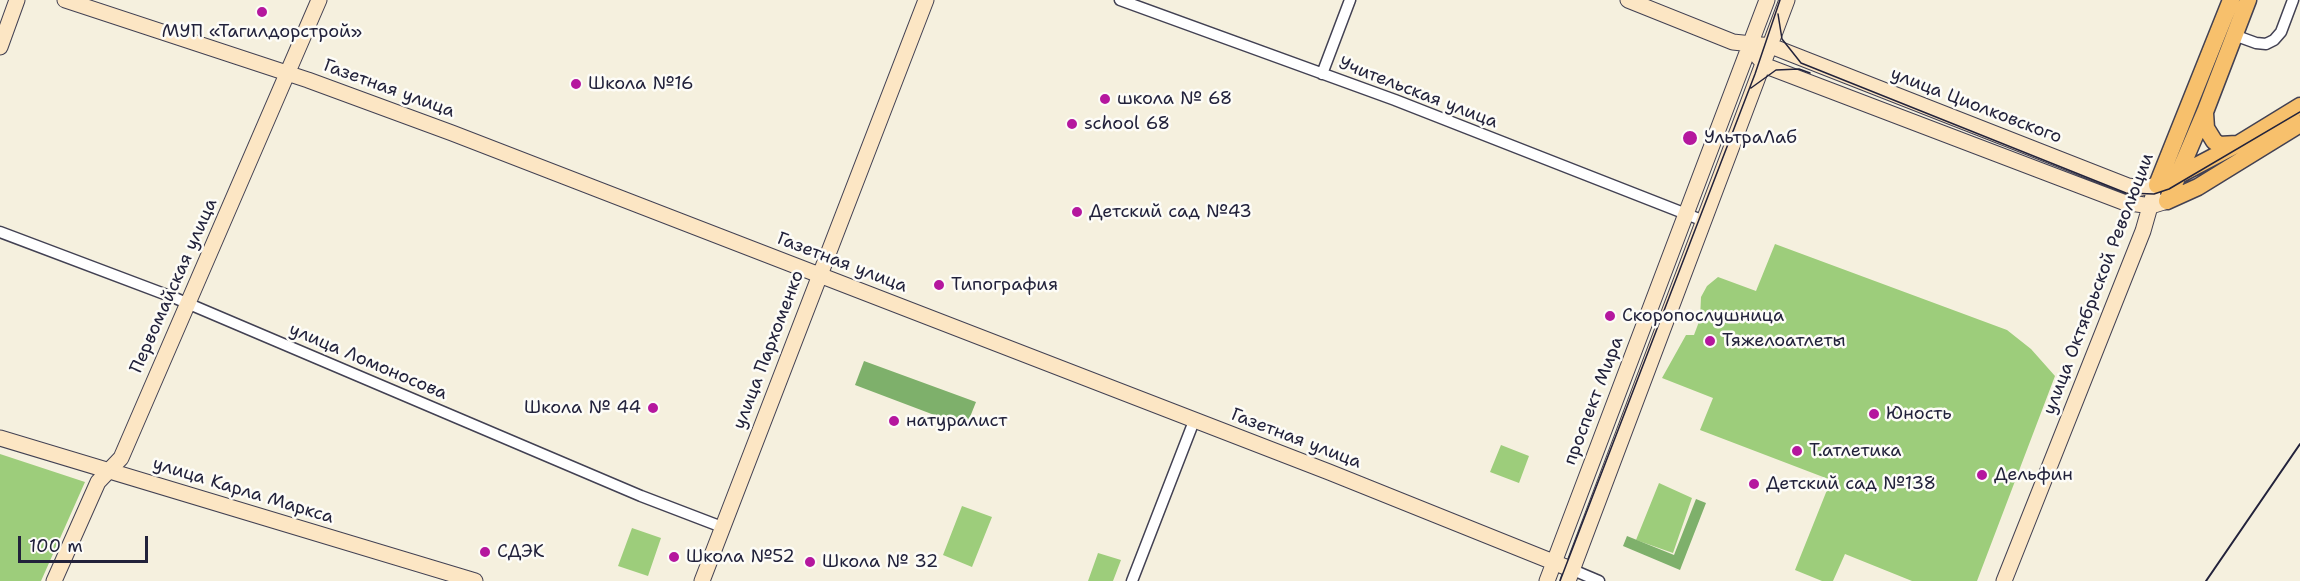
<!DOCTYPE html>
<html>
<head>
<meta charset="utf-8">
<style>
	body { margin:0 }
	#map { position:relative; width:2300px; height:581px; overflow:hidden; background:#f5f0de; font-family:"Shantell Sans",sans-serif }
	canvas { display:block }
	.scale { position:absolute; left:18px; top:536px; width:130px; height:27px; box-sizing:border-box; border:3px solid #22223b; border-top:0; padding-left:8px; font-size:18px; line-height:21px; white-space:nowrap; color:#22223b; -webkit-text-stroke:4px #fdfcf7; paint-order:stroke }
</style>
</head>
<body>
<div id="map">
<canvas width="2300" height="581"></canvas>
<div class="scale">100 m</div>
</div>
<script>
const ctx = document.querySelector('canvas').getContext('2d');
ctx.lineJoin = 'round';
function fill(path, color) {
  ctx.fillStyle = color;
  ctx.fill(path, 'evenodd');
}
function poly(rows) {
  const path = new Path2D();
  for (const r of rows) {
    path.moveTo(r[0], r[1]);
    for (let i = 2; i < r.length; i += 2) path.lineTo(r[i], r[i + 1]);
  }
  return path;
}
function strokePath(path, color, width, dash) {
  ctx.strokeStyle = color;
  ctx.lineWidth = width;
  ctx.lineCap = dash ? 'butt' : 'round';
  ctx.setLineDash(dash || []);
  ctx.stroke(path);
}
function write(font, color, halo, rows, align = 'center') {
  ctx.font = font + ' "Shantell Sans",sans-serif';
  ctx.lineWidth = 5;
  ctx.setLineDash([]);
  ctx.textBaseline = 'middle';
  ctx.strokeStyle = halo;
  ctx.fillStyle = color;
  for (const [text, x, y, turn = 0] of rows) {
    ctx.save();
    ctx.translate(x, y);
    ctx.rotate((+turn || 0) * Math.PI / 180);
    ctx.textAlign = isNaN(turn) ? turn : align;
    if (halo) ctx.strokeText(text, 0, 0);
    ctx.fillText(text, 0, 0);
    ctx.restore();
  }
}
fill(poly([
	[1775,244,2007,330,2031,349,2055,376,1977,581,1912,581,1845,554,1833,581,1822,581,1795,570,1831,480,1700,430,1713,398,1662,378,1686,335,1694,335,1700,319,1701,297,1707,286,1718,277,1756,291],
	[1501,445,1529,456,1519,483,1490,472],
	[0,454,85,482,41,581,0,581],
	[1659,483,1692,498,1673,553,1636,540],
	[962,506,992,517,972,567,943,555],
	[632,528,661,538,648,576,618,566],
	[1098,553,1121,560,1113,581,1088,581]
]), '#9dcd7b');
fill(poly([
	[864,361,976,402,966,427,855,385],
	[1696,499,1706,503,1680,570,1623,546,1627,536,1674,555]
]), '#7eb06b');
const street = poly([
	[1120,0,1395,100,1704,221],
	[2234,35,2256,43,2266,44,2274,40,2281,32,2293,0],
	[1322,74,1350,0],
	[0,232,175,298,641,496,722,527],
	[1573,570,1599,581],
	[1132,581,1194,421]
]);
const secondary = poly([
	[65,0,308,80,452,133,1329,472,1573,570],
	[1628,0,1733,42,1771,46,2128,186,2142,188,2157,185],
	[0,47,17,0],
	[1758,57,1766,66,2123,202,2151,206,2167,201],
	[0,438,475,581],
	[54,581,98,482,121,458,319,0],
	[702,581,926,0],
	[1547,581,1767,0],
	[1568,581,1787,0],
	[2004,581,2143,231,2153,196]
]);
const primary = poly([
	[2205,113,2206,128,2214,141,2219,145,2237,144],
	[2177,176,2238,144,2300,106],
	[2157,185,2231,0],
	[2167,201,2205,112,2248,0],
	[2167,201,2198,187,2300,124]
]);
strokePath(street, '#424153', 13);
strokePath(secondary, '#424153', 17);
strokePath(primary, '#424153', 19);
strokePath(street, '#fff', 10);
strokePath(secondary, '#fce6c4', 15);
strokePath(primary, '#f7c06c', 16);
strokePath(poly([
	[1778,14,1782,39,1801,63,2126,193,2154,194,2169,189,2300,112],
	[1751,88,1776,70,1799,69,1810,73],
	[1560,581,1755,74,1780,0]
]), '#22223b', 1.5);
strokePath(poly([
	[2206,581,2300,444]
]), '#22223b', 2);
for (const [x, y, r, color] of [
	[262,12,6,"#b5179e"],
	[576,84,6,"#b5179e"],
	[1105,99,6,"#b5179e"],
	[1072,124,6,"#b5179e"],
	[1690,138,8,"#b5179e"],
	[1077,212,6,"#b5179e"],
	[939,285,6,"#b5179e"],
	[1610,316,6,"#b5179e"],
	[1710,341,6,"#b5179e"],
	[653,408,6,"#b5179e"],
	[1874,414,6,"#b5179e"],
	[894,421,6,"#b5179e"],
	[1797,451,6,"#b5179e"],
	[1982,475,6,"#b5179e"],
	[1754,484,6,"#b5179e"],
	[485,552,6,"#b5179e"],
	[674,557,6,"#b5179e"],
	[810,562,6,"#b5179e"]
]) {
  const dot = new Path2D();
  dot.arc(x, y, r, 0, 2 * Math.PI);
  ctx.fillStyle = color;
  ctx.fill(dot);
  strokePath(dot, '#fdfcf7', 2);
}
write('18px', '#22223b', '#fdfcf7', [
	["МУП «Тагилдорстрой»",262,32,"center"],
	["Школа №16",588,84],
	["школа № 68",1117,99],
	["school 68",1084,124],
	["УльтраЛаб",1704,138],
	["Детский сад №43",1089,212],
	["Типография",951,285],
	["Скоропослушница",1622,316],
	["Тяжелоатлеты",1722,341],
	["Школа № 44",641,408,"right"],
	["Юность",1886,414],
	["натуралист",906,421],
	["Т.атлетика",1809,451],
	["Дельфин",1994,475],
	["Детский сад №138",1766,484],
	["СДЭК",497,552],
	["Школа №52",686,557],
	["Школа № 32",822,562]
], 'left');
write('18px', '#22223b', '#fdfcf7', [
	["Газетная улица",389,89,20],
	["Учительская улица",1418,93,21],
	["улица Циолковского",1976,106,21],
	["Газетная улица",842,263,21],
	["улица Октябрьской Революции",2099,284,-69],
	["Первомайская улица",174,286,-66],
	["улица Пархоменко",769,350,-69],
	["улица Ломоносова",368,362,23],
	["проспект Мира",1594,401,-69],
	["Газетная улица",1296,439,21],
	["улица Карла Маркса",243,491,17]
]);
</script>
</body>
</html>
